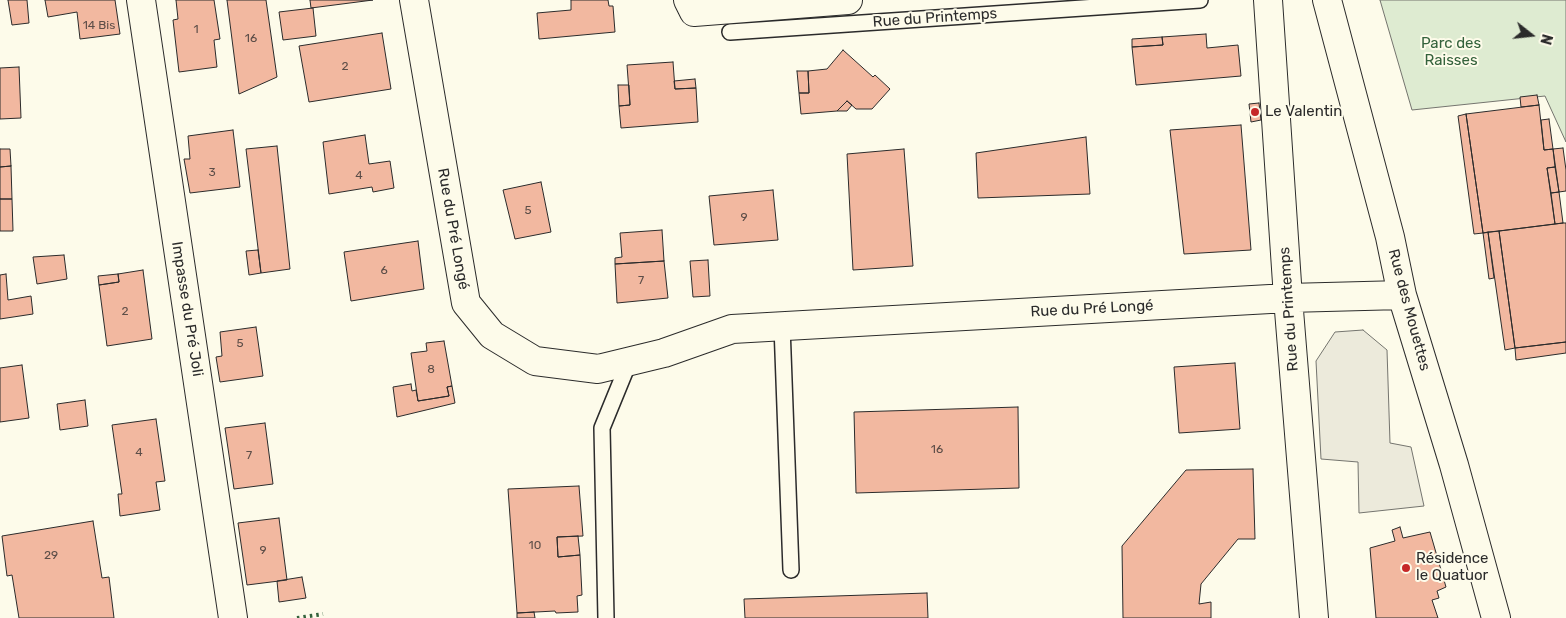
<!DOCTYPE html>
<html>
<head>
<meta charset="utf-8">
<style>
	body { margin:0 }
	#map { position:relative; width:1566px; height:618px; overflow:hidden; background:#fdfbea; font-family:Rubik,sans-serif }
	canvas { display:block }
	.north { position:absolute; left:1506px; top:10px; width:50px; height:50px; -webkit-text-stroke:4px #fdfbea; paint-order:stroke; rotate:106deg; font-size:14px; font-weight:700; line-height:20px; text-align:center; color:#2b2b2b }
	.north::after { content:''; display:block; margin:auto; width:18px; height:22px; background:#2b2b2b; clip-path:polygon(50% 0,100% 100%,50% 72%,0 100%) }
</style>
</head>
<body>
<div id="map">
<canvas width="1566" height="618"></canvas>
<div class="north">N</div>
</div>
<script>
const ctx = document.querySelector('canvas').getContext('2d');
ctx.lineJoin = 'round';
function fill(path, color) {
  ctx.fillStyle = color;
  ctx.fill(path, 'evenodd');
}
function poly(rows) {
  const path = new Path2D();
  for (const r of rows) {
    path.moveTo(r[0], r[1]);
    for (let i = 2; i < r.length; i += 2) path.lineTo(r[i], r[i + 1]);
  }
  return path;
}
function strokePath(path, color, width, dash) {
  ctx.strokeStyle = color;
  ctx.lineWidth = width;
  ctx.lineCap = dash ? 'butt' : 'round';
  ctx.setLineDash(dash || []);
  ctx.stroke(path);
}
function write(font, color, halo, rows, align = 'center') {
  ctx.font = font + ' Rubik,sans-serif';
  ctx.lineWidth = 4;
  ctx.setLineDash([]);
  ctx.textBaseline = 'middle';
  ctx.strokeStyle = halo;
  ctx.fillStyle = color;
  for (const [text, x, y, turn = 0] of rows) {
    ctx.save();
    ctx.translate(x, y);
    ctx.rotate((+turn || 0) * Math.PI / 180);
    ctx.textAlign = isNaN(turn) ? turn : align;
    if (halo) ctx.strokeText(text, 0, 0);
    ctx.fillText(text, 0, 0);
    ctx.restore();
  }
}
const green = poly([
	[1380,0,1566,0,1566,142,1545,96,1412,110,1380,0]
]);
fill(green, '#deebd1');
strokePath(green, '#74746e', 1);
const parking = poly([
	[1363,330,1387,350,1390,443,1411,447,1424,506,1359,513,1358,462,1321,459,1316,361,1335,332,1363,330]
]);
fill(parking, '#eceadb');
strokePath(parking, '#74746e', 1);
const building = poly([
	[8,0,27,0,29,23,12,25,8,0],
	[45,0,115,0,120,34,80,39,77,12,48,17,45,0],
	[176,0,214,0,220,39,214,40,217,67,179,72,173,20,178,19,176,0],
	[227,0,266,0,277,77,239,94,227,0],
	[310,0,373,0,311,8,310,0],
	[571,0,608,0,609,6,613,6,615,32,539,39,537,13,571,10,571,0],
	[313,8,316,36,283,40,279,12,313,8],
	[382,33,391,89,309,102,299,46,382,33],
	[1206,34,1207,48,1238,45,1241,76,1136,85,1132,47,1163,45,1162,37,1206,34],
	[1162,37,1163,45,1132,47,1132,39,1162,37],
	[843,50,873,77,875,75,890,89,872,109,856,109,847,101,837,111,801,114,799,93,809,93,808,71,827,69,843,50],
	[673,62,675,89,696,88,698,122,621,128,619,106,630,105,627,65,673,62],
	[19,67,21,118,0,119,0,68,19,67],
	[797,71,808,71,809,93,799,93,797,71],
	[695,79,696,88,675,89,674,81,695,79],
	[618,85,629,85,630,105,619,106,618,85],
	[1537,95,1539,105,1521,107,1520,97,1537,95],
	[847,101,852,105,847,111,837,111,847,101],
	[1259,103,1261,120,1251,122,1249,104,1259,103],
	[1539,105,1544,150,1553,149,1555,167,1547,168,1555,224,1483,233,1466,114,1539,105],
	[1466,114,1483,233,1474,234,1458,116,1466,114],
	[1549,119,1553,149,1544,150,1541,120,1549,119],
	[1241,125,1251,250,1184,254,1170,130,1241,125],
	[233,130,240,187,190,193,184,159,190,159,188,136,233,130],
	[365,135,369,164,390,161,394,188,373,192,372,187,329,194,323,142,365,135],
	[1086,137,1090,194,978,198,976,153,1086,137],
	[277,146,290,269,261,273,246,149,277,146],
	[1563,148,1566,170,1566,191,1559,192,1553,149,1563,148],
	[0,149,10,149,11,166,0,167,0,149],
	[904,149,913,266,853,270,847,154,904,149],
	[11,166,12,199,0,199,0,167,11,166],
	[1555,167,1559,192,1551,193,1547,168,1555,167],
	[541,182,551,232,515,239,503,190,541,182],
	[773,190,778,240,714,245,709,196,773,190],
	[1559,192,1563,223,1555,224,1551,193,1559,192],
	[0,199,12,199,13,231,0,231,0,199],
	[1563,223,1566,223,1566,342,1515,348,1499,231,1563,223],
	[662,230,664,261,615,264,615,258,622,257,620,233,662,230],
	[1499,231,1515,348,1505,350,1488,232,1499,231],
	[1488,232,1494,278,1489,279,1483,233,1488,232],
	[418,241,424,289,351,301,344,252,418,241],
	[258,250,261,273,249,275,246,251,258,250],
	[64,255,67,279,37,284,33,257,64,255],
	[708,260,710,296,693,297,690,261,708,260],
	[664,261,668,298,617,303,615,264,664,261],
	[143,270,152,339,107,346,99,285,119,282,118,274,143,270],
	[6,274,8,300,31,296,33,314,0,319,0,275,6,274],
	[118,274,119,282,99,285,98,276,118,274],
	[256,327,263,376,220,382,216,357,222,356,220,332,256,327],
	[444,341,452,386,447,387,449,396,418,401,411,353,427,351,426,343,444,341],
	[1566,342,1566,353,1516,360,1515,348,1566,342],
	[1235,363,1240,429,1179,433,1174,367,1235,363],
	[22,365,29,418,0,422,0,368,22,365],
	[411,384,412,391,416,390,418,401,449,396,447,387,452,386,455,403,397,417,393,387,411,384],
	[85,400,88,426,60,430,57,404,85,400],
	[1018,407,1019,488,856,493,854,412,1018,407],
	[156,419,165,481,156,482,160,510,120,516,118,494,122,494,112,425,156,419],
	[265,423,273,484,234,489,225,428,265,423],
	[1253,469,1255,539,1238,539,1201,584,1199,604,1211,602,1211,618,1123,618,1122,546,1186,470,1253,469],
	[579,486,583,536,557,537,558,557,580,555,582,595,577,596,578,612,556,613,555,611,517,613,508,489,579,486],
	[279,518,287,580,247,585,238,523,279,518],
	[93,521,102,578,109,577,114,618,19,618,12,575,7,576,2,536,93,521],
	[1400,527,1403,538,1430,532,1446,587,1437,591,1439,598,1432,600,1438,618,1376,618,1370,548,1395,541,1392,530,1400,527],
	[578,536,580,555,558,557,557,537,578,536],
	[302,577,306,598,279,602,277,581,302,577],
	[927,593,928,618,745,618,744,599,927,593],
	[534,612,535,618,517,618,517,613,534,612]
]);
fill(building, '#f2b8a0');
strokePath(building, '#2b2b2b', 1);
const service = poly([
	[730,32,1200,0],
	[782,326,791,570],
	[606,618,602,428,629,362]
]);
const minor = poly([
	[141,0,233,618],
	[414,0,466,303,492,335,535,361,598,369,664,353,732,329,1288,298,1402,295],
	[688,0,694,12,848,0],
	[1268,0,1288,298,1314,618],
	[1327,0,1390,237,1402,295,1454,465,1496,618]
]);
strokePath(service, '#2b2b2b', 18);
strokePath(minor, '#2b2b2b', 30);
strokePath(service, '#fdfbea', 15);
strokePath(minor, '#fdfbea', 28);
strokePath(poly([
	[297,618,323,614]
]), '#34623c', 4, [2.5, 4]);
for (const [x, y, r, color] of [
	[1255,112,5,"#c62828"],
	[1406,568,5,"#c62828"]
]) {
  const dot = new Path2D();
  dot.arc(x, y, r, 0, 2 * Math.PI);
  ctx.fillStyle = color;
  ctx.fill(dot);
  strokePath(dot, '#fdfbea', 2);
}
write('12px', '#5d4e48', null, [
	["14 Bis",99,26],
	["1",196,30],
	["16",251,39],
	["2",345,67],
	["3",212,173],
	["4",359,176],
	["5",528,211],
	["9",744,218],
	["6",384,271],
	["7",641,281],
	["2",125,312],
	["5",240,344],
	["8",431,370],
	["16",937,450],
	["4",139,453],
	["7",249,456],
	["10",535,546],
	["9",263,551],
	["29",51,556]
]);
write('15px', '#2b2b2b', '#fdfbea', [
	["Rue du Printemps",935,18,-4],
	["Rue du Pré Longé",453,229,80],
	["Impasse du Pré Joli",187,309,81],
	["Rue du Pré Longé",1092,309,-3],
	["Rue du Printemps",1289,309,-94],
	["Rue des Mouettes",1409,310,75]
]);
write('15px', '#34623c', '#fdfbea', [
	["Parc des",1451,44],
	["Raisses",1451,61]
]);
write('15px', '#2b2b2b', '#fdfbea', [
	["Le Valentin",1265,112],
	["Résidence",1416,559],
	["le Quatuor",1416,576]
], 'left');
</script>
</body>
</html>
